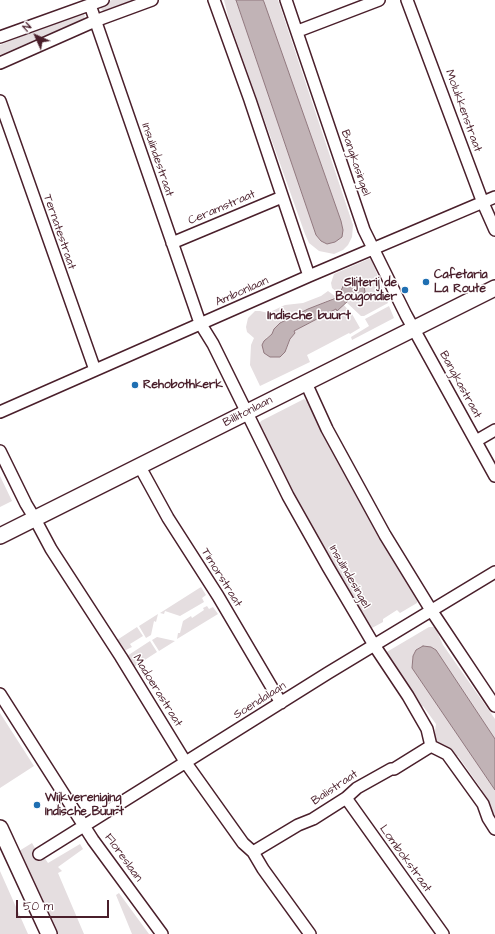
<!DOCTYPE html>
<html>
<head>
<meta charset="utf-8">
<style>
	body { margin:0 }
	#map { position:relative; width:495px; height:934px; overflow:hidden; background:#fff; font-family:"Architects Daughter",sans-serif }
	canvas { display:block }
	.north { position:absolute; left:16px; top:16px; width:40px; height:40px; -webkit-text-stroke:3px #fff; paint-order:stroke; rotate:315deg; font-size:11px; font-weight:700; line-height:16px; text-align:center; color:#4a1f2b }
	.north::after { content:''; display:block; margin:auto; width:14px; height:18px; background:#4a1f2b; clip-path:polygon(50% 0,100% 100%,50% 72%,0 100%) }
	.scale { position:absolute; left:16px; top:900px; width:93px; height:18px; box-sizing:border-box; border:2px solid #4a1f2b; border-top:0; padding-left:5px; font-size:12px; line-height:14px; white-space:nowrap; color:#4a1f2b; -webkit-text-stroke:3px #fff; paint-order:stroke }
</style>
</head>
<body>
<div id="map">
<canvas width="495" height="934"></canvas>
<div class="north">N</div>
<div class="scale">50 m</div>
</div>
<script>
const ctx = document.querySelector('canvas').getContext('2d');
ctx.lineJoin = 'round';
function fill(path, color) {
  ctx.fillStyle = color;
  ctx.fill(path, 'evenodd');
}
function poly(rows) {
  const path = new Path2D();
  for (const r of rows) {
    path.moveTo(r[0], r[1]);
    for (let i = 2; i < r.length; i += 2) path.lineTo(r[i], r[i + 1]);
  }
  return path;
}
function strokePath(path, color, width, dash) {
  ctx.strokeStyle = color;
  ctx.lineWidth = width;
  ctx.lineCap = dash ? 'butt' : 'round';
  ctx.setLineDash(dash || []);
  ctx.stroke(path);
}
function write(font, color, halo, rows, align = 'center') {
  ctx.font = font + ' "Architects Daughter",sans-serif';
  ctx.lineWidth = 3;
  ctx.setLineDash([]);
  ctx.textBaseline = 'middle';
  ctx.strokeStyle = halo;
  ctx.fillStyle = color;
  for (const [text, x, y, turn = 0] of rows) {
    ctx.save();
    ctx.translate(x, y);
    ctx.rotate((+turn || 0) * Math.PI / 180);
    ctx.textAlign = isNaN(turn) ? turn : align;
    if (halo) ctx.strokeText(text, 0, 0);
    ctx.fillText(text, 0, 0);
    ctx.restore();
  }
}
fill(poly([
	[112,0,132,0,103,11,100,8,101,4],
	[224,0,236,0,316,235,321,241,327,244,335,242,343,230,341,221,263,0,278,0,353,225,352,237,348,245,343,250,334,254,319,251,309,243,305,234,229,20],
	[81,12,85,15,84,19,0,55,0,45],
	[371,258,388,303,364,316,361,316,346,302,349,300,356,300,364,286,342,288,339,294,332,288,331,283,334,274],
	[328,291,336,297,282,321,277,326,272,334,266,338,285,352,294,331,336,309,337,311,343,304,352,314,360,328,350,334,349,333,307,355,310,362,260,386,250,365,251,345,254,338,247,332,246,327,248,318,255,311,260,311,268,313,285,305,303,303,321,296],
	[389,306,394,318,352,340,351,337,369,326,365,319],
	[304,399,308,402,342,470,418,600,417,603,400,613,397,610,383,619,383,622,372,628,335,568,294,495,259,425,261,421],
	[0,476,12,501,0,507],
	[201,587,206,595,202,598,204,602,180,616,165,611,164,614,160,613],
	[207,606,209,609,213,607,218,614,177,639,178,633,180,633,183,621,191,616,192,618,204,610,203,608],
	[158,614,156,622,154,621,151,635,146,638,139,626],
	[137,627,143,636,130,644,132,647,124,651,117,640],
	[429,627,435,627,443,645,495,719,495,739,436,650,431,647,419,648,415,652,412,659,412,668,495,790,495,816,480,796,483,794,481,791,482,790,458,756,456,757,450,748,438,745,434,739,436,724,423,706,422,707,385,653],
	[157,637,175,641,159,651,152,640],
	[150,641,157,652,134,667,127,656],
	[0,713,34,766,0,788],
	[32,843,39,855,42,854,48,863,80,844,83,849,58,867,62,871,58,873,84,934,55,934,19,851],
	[0,871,28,934,0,934],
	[119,893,149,934,132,934,116,895]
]), '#e5dee0');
const water = poly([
	[236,0,263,0,264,2,341,221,343,230,342,237,335,242,327,244,321,241,316,235,236,0],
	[351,278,358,280,364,286,365,292,359,299,349,300,337,311,336,309,294,331,295,333,290,339,285,352,280,357,270,357,264,353,262,345,264,341,272,334,274,329,280,323,308,309,336,298,339,295,345,282,351,278],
	[423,646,431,647,436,650,495,739,495,790,412,668,413,656,416,650,423,646]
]);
fill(water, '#c1b3b6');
strokePath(water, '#91787e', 1);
strokePath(poly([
	[338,297,345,303]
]), '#74535c', 1, [5, 4]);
const street = poly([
	[214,0,250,100,309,276],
	[286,0,364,230,406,315,495,476],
	[407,0,483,203,495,230],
	[90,5,200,323,213,344,288,496,328,567,374,645,408,696,427,729,431,746,447,754,483,804,488,818,495,829],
	[298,31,379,0],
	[0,37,103,0],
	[0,63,95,21,152,0],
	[0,101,95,370],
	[172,243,282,197],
	[306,383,327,429,385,535,431,610,495,706],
	[0,412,309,276,495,197],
	[476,441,495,430],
	[0,451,26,504,35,519,51,549,121,657,186,763,243,843,253,852,263,869,310,934],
	[140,467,168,518,218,596,281,703],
	[0,694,93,840,162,934],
	[346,798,443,934],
	[253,852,298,825,313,819,346,798,357,788,391,769,394,769,431,746],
	[39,854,328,673,495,572]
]);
const secondary = poly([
	[0,536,495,288],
	[0,828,49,934]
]);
strokePath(street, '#4a1f2b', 14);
strokePath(secondary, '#4a1f2b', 18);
strokePath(street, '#fff', 11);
strokePath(secondary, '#fff', 15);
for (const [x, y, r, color] of [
	[426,282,4,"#1f6fb2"],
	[405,290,4,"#1f6fb2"],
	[135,385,4,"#1f6fb2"],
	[37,805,4,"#1f6fb2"]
]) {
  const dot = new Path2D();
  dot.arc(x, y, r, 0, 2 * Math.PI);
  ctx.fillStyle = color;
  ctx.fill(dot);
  strokePath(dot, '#fff', 1.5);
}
write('12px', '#4a1f2b', '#fff', [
	["Molukkenstraat",463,111,70],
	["Insulindestraat",157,160,71],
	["Bangkasingel",355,163,71],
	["Ceramstraat",222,208,-23],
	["Ternatestraat",59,232,71],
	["Ambonlaan",242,292,-24],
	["Bangkastraat",460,385,61],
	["Billitonlaan",248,412,-27],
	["Insulindesingel",349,577,60],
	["Timorstraat",221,578,58],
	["Madoerastraat",157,691,58],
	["Soendalaan",260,701,-32],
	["Balistraat",335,788,-34],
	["Floreslaan",123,858,54],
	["Lombokstraat",405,859,54]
]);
write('bold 12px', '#4a1f2b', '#fff', [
	["Cafetaria",434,275],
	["La Route",434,289],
	["Slijterij de",397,283,"right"],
	["Bougondier",397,297,"right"],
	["Rehobothkerk",143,385],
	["Wijkvereniging",45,798],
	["Indische Buurt",45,812]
], 'left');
write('bold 13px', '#4a1f2b', '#fff', [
	["Indische buurt",309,316]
]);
</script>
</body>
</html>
